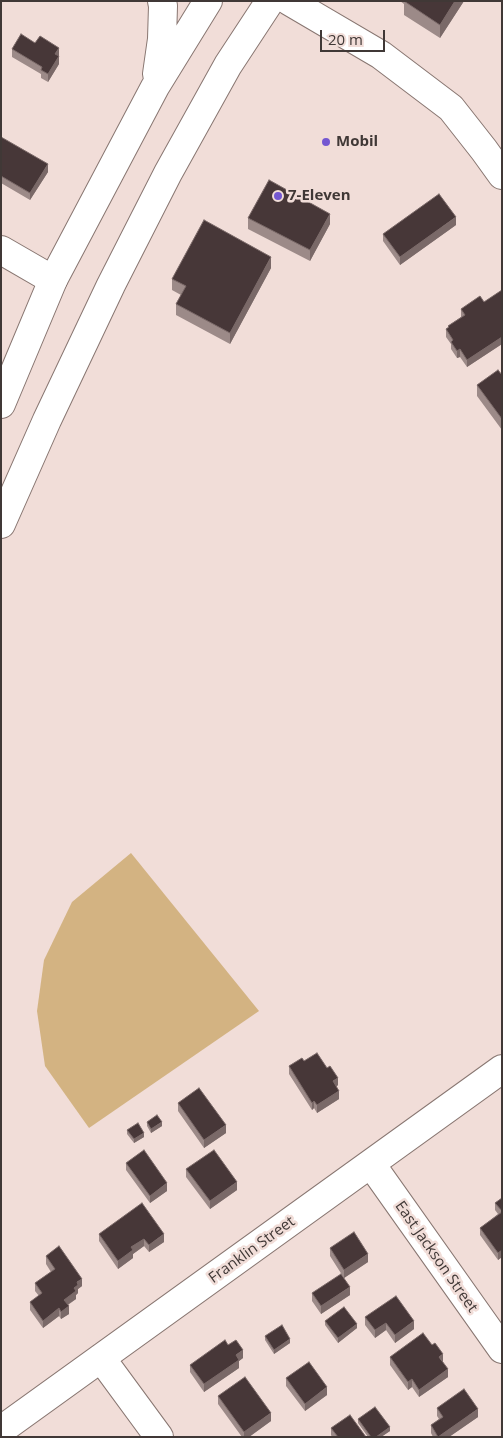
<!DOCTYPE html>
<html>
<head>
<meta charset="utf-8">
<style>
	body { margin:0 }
	#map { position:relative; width:503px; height:1438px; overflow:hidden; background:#f1ddd8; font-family:"Open Sans",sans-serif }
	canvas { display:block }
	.frame { position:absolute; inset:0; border:2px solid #403836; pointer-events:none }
	.scale { position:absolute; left:320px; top:30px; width:65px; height:22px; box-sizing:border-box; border:2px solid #403836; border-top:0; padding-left:6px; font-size:15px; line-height:18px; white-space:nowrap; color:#403836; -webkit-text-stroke:4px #f1ddd8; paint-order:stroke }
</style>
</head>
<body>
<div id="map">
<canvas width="503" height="1438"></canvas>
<div class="frame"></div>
<div class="scale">20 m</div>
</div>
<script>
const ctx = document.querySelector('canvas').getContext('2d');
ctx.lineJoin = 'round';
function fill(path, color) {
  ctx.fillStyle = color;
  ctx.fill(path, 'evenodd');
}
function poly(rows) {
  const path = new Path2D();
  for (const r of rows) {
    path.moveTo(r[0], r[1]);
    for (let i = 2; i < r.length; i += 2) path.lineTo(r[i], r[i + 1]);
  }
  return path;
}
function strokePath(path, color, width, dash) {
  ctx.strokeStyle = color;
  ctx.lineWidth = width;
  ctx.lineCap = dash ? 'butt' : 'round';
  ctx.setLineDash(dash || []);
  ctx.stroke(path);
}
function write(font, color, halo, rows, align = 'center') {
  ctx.font = font + ' "Open Sans",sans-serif';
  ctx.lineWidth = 5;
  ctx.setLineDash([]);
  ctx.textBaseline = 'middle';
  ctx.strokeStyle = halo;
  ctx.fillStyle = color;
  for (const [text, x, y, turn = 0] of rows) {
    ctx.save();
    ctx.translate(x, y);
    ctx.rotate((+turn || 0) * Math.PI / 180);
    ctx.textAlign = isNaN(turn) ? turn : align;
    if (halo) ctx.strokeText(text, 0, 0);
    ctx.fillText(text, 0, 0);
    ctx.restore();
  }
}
fill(poly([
	[131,853,259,1011,89,1128,45,1066,37,1011,44,960,72,902]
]), '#d3b382');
const minor = poly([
	[289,1,381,55,451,108,484,150,502,175],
	[1,250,53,280],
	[371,1164,502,1349],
	[101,1358,159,1437],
	[1,1430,502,1069]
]);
const major = poly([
	[157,74,162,39,163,6,162,1],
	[1,404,53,280,155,87,208,1],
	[1,524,47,420,111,285,168,173,228,65,270,1]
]);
strokePath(minor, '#887671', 30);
strokePath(major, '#887671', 30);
strokePath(minor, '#fff', 28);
strokePath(major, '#fff', 28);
fill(poly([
	[400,1,464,1,440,38,404,15,404,4],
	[35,43,59,55,59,64,48,82,41,78,41,74,12,57,12,49],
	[1,137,48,172,30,200,1,183],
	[248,218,330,224,310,261,248,229],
	[456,225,400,265,383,241,383,234],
	[271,268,230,344,176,315,176,304,181,295,172,290,172,279],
	[502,290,502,344,467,367,460,357,457,358,451,349,451,344,446,337,446,329,448,328,448,326,461,317,461,309,484,302],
	[502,375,502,430,477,396,477,385],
	[304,1061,338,1085,336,1087,339,1099,317,1113,314,1108,312,1110,289,1074,289,1066],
	[178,1103,226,1133,204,1148,178,1111],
	[147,1122,162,1126,151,1133,147,1126],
	[127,1130,144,1137,134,1143,127,1134],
	[126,1163,167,1191,150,1203,126,1170],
	[186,1169,237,1190,210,1209,186,1177],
	[502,1198,502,1257,498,1260,480,1235,480,1228,498,1214,495,1210,495,1203],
	[99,1234,164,1242,149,1252,144,1246,133,1254,133,1258,118,1269,99,1241],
	[330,1248,368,1262,344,1278,330,1256],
	[46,1256,82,1286,78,1289,78,1293,76,1295,76,1299,68,1305,69,1314,61,1319,59,1316,43,1328,30,1310,30,1302,39,1296,35,1291,35,1283,51,1272,46,1264],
	[312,1293,350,1295,321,1314,312,1301],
	[365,1317,414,1329,395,1343,386,1330,375,1338,365,1325],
	[325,1321,357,1328,338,1343,325,1325],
	[265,1336,290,1343,274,1354,265,1340],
	[390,1357,443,1362,448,1377,419,1397,412,1387,408,1390,390,1365],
	[243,1358,239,1361,239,1368,204,1392,190,1372,190,1365],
	[286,1378,327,1395,305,1411,286,1386],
	[218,1396,271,1421,249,1437,242,1437,218,1404],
	[437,1408,478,1417,449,1437,433,1437,431,1433,431,1425,439,1419,437,1416],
	[358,1419,390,1431,381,1437,368,1437,358,1423],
	[331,1428,366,1437,332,1437,331,1435]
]), '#9c8a88');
fill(poly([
	[455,1,464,1,440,38,440,25],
	[59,48,59,55,55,61,55,54],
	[59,56,59,64,48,82,48,74],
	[48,164,48,172,30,200,30,193],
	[330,214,330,224,310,261,310,250],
	[456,217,456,225,400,265,400,257],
	[271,257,271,268,230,344,230,333],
	[502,337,502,344,467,367,467,360],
	[460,349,460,357,457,358,457,351],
	[338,1078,338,1085,333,1089,333,1081],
	[339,1091,339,1099,317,1113,317,1105],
	[314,1101,314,1108,312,1110,312,1103],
	[162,1122,162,1126,151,1133,151,1129],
	[226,1125,226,1133,204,1148,204,1140],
	[144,1133,144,1137,134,1143,134,1139],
	[237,1182,237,1190,210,1209,210,1201],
	[167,1183,167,1191,150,1203,150,1196],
	[164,1234,164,1242,149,1252,149,1245],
	[144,1239,144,1246,133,1254,133,1258,118,1269,118,1261,131,1247],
	[502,1250,502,1257,498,1260,498,1253],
	[368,1254,368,1262,344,1278,344,1270],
	[82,1279,82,1286,78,1289,78,1293,76,1295,76,1299,64,1307,64,1300,74,1288,77,1282],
	[350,1287,350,1295,321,1314,321,1306],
	[69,1306,69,1314,61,1319,61,1312],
	[59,1308,59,1316,43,1328,43,1321],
	[414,1321,414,1329,395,1343,395,1335],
	[386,1323,386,1330,375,1338,375,1330],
	[357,1324,357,1328,338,1343,338,1338],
	[290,1339,290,1343,274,1354,274,1350],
	[243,1350,243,1358,239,1361,239,1368,204,1392,204,1384,236,1355],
	[443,1354,443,1362,439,1357],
	[448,1369,448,1377,419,1397,419,1390],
	[412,1379,412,1387,408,1390,408,1382],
	[327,1387,327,1395,305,1411,305,1404],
	[478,1409,478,1417,449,1437,438,1437],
	[271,1413,271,1421,249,1437,244,1437,244,1432],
	[390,1427,390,1431,381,1437,376,1437]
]), '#7a6968');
const building = poly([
	[404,1,455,1,440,25,404,1],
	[21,34,35,43,40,36,59,48,55,54,59,56,48,74,41,70,42,67,12,49,21,34],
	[1,137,48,164,30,193,1,176,1,137],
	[269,180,330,214,310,250,248,218,269,180],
	[439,194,456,217,400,257,383,234,439,194],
	[204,220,271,257,230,333,176,304,186,286,172,279,204,220],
	[502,290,502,337,467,360,460,349,457,351,451,342,453,340,446,329,449,327,448,326,465,315,461,309,480,296,484,302,502,290],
	[498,370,502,375,502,419,477,385,498,370],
	[317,1053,327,1068,330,1066,338,1078,333,1081,339,1091,317,1105,314,1101,312,1103,289,1066,302,1058,304,1061,317,1053],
	[199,1088,226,1125,204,1140,178,1103,199,1088],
	[157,1115,162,1122,151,1129,147,1122,157,1115],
	[138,1123,144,1133,134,1139,127,1130,138,1123],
	[144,1150,167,1183,150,1196,126,1163,144,1150],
	[214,1150,237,1182,210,1201,186,1169,214,1150],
	[502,1198,502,1211,495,1203,502,1198],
	[142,1203,164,1234,149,1245,144,1239,131,1247,133,1250,118,1261,99,1234,142,1203],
	[502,1212,502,1250,498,1253,480,1228,502,1212],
	[354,1232,368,1254,344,1270,330,1248,354,1232],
	[59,1246,82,1279,77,1282,78,1285,74,1288,76,1291,64,1300,69,1306,61,1312,59,1308,43,1321,30,1302,42,1293,35,1283,55,1269,46,1256,59,1246],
	[341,1274,350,1287,321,1306,312,1293,341,1274],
	[396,1296,414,1321,395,1335,386,1323,375,1330,365,1317,396,1296],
	[344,1307,357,1324,338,1338,325,1321,344,1307],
	[282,1325,290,1339,274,1350,265,1336,282,1325],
	[423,1333,432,1345,435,1343,443,1354,439,1357,448,1369,419,1390,412,1379,408,1382,390,1357,423,1333],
	[225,1340,228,1345,236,1340,243,1350,236,1355,239,1360,204,1384,190,1365,225,1340],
	[309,1362,327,1387,305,1404,286,1378,309,1362],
	[245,1377,271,1413,244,1432,218,1396,245,1377],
	[464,1389,478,1409,438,1437,431,1425,443,1417,437,1408,464,1389],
	[375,1407,390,1427,376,1437,371,1437,358,1419,375,1407],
	[350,1415,366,1437,338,1437,331,1428,350,1415]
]);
fill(building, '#473738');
strokePath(building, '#7a6968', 1);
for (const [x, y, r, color] of [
	[326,142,5,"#7457d1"],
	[278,196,5,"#7457d1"]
]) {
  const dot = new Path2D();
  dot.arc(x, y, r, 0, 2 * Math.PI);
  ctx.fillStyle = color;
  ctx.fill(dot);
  strokePath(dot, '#f1ddd8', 2);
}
write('bold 15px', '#403836', '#f1ddd8', [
	["Mobil",336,142],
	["7-Eleven",288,196]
], 'left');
write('15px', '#403836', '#f1ddd8', [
	["Franklin Street",252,1250,-36],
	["East Jackson Street",436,1257,55]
]);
</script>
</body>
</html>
